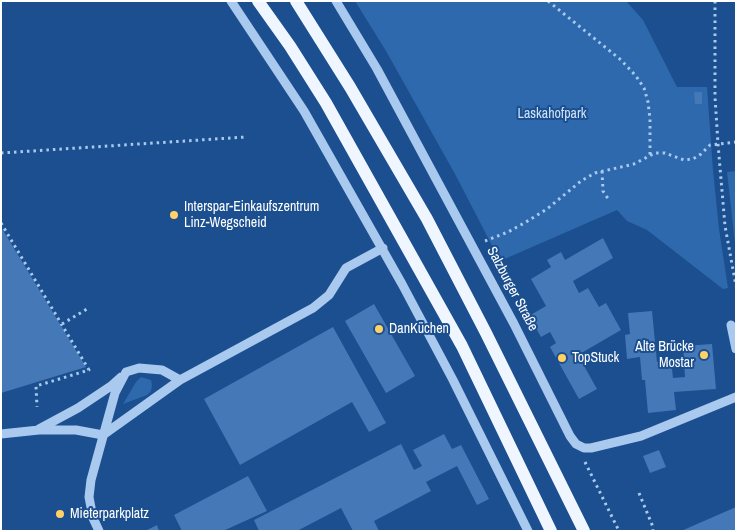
<!DOCTYPE html>
<html>
<head>
<meta charset="utf-8">
<style>
	body { margin:0 }
	#map { position:relative; width:737px; height:532px; overflow:hidden; background:#1b4f8f; font-family:"Archivo Narrow",sans-serif }
	canvas { display:block }
	.frame { position:absolute; inset:0; border:2px solid #fff; pointer-events:none }
</style>
</head>
<body>
<div id="map">
<canvas width="737" height="532"></canvas>
<div class="frame"></div>
</div>
<script>
const ctx = document.querySelector('canvas').getContext('2d');
ctx.lineJoin = 'round';
function fill(path, color) {
  ctx.fillStyle = color;
  ctx.fill(path, 'evenodd');
}
function poly(rows) {
  const path = new Path2D();
  for (const r of rows) {
    path.moveTo(r[0], r[1]);
    for (let i = 2; i < r.length; i += 2) path.lineTo(r[i], r[i + 1]);
  }
  return path;
}
function strokePath(path, color, width, dash) {
  ctx.strokeStyle = color;
  ctx.lineWidth = width;
  ctx.lineCap = dash ? 'butt' : 'round';
  ctx.setLineDash(dash || []);
  ctx.stroke(path);
}
function write(font, color, halo, rows, align = 'center') {
  ctx.font = font + ' "Archivo Narrow",sans-serif';
  ctx.lineWidth = 4;
  ctx.setLineDash([]);
  ctx.textBaseline = 'middle';
  ctx.strokeStyle = halo;
  ctx.fillStyle = color;
  for (const [text, x, y, turn = 0] of rows) {
    ctx.save();
    ctx.translate(x, y);
    ctx.rotate((+turn || 0) * Math.PI / 180);
    ctx.textAlign = isNaN(turn) ? turn : align;
    if (halo) ctx.strokeText(text, 0, 0);
    ctx.fillText(text, 0, 0);
    ctx.restore();
  }
}
fill(poly([
	[355,1,626,1,643,20,677,87,707,87,713,170,719,229,728,288,723,289,647,230,627,221,617,210,500,261,455,174,386,51],
	[736,171,736,252,727,172],
	[141,377,151,380,152,385,151,391,147,395,123,404,136,382]
]), '#2e69ad');
fill(poly([
	[694,92,702,92,702,104,695,104],
	[1,227,86,367,1,393],
	[603,238,613,258,573,281,579,293,588,288,599,307,606,303,621,330,578,355,597,389,579,399,550,347,556,343,550,332,541,337,529,316,546,306,531,279,551,267,547,260,561,252,565,260],
	[374,304,415,376,386,393,345,321],
	[652,311,657,362,671,360,673,378,685,377,683,346,712,344,716,389,674,392,676,410,648,413,645,380,642,380,640,357,627,359,625,335,630,334,628,313],
	[333,327,386,423,369,432,352,402,240,465,204,399],
	[444,434,452,449,461,445,489,499,477,505,457,466,426,482,431,491,374,521,379,531,353,531,341,508,297,531,259,531,254,520,401,444,414,470,422,466,413,450],
	[659,450,666,467,650,473,643,456],
	[248,476,267,511,223,531,182,531,174,515],
	[736,507,736,531,681,531],
	[157,525,159,531,145,531]
]), '#4478b7');
strokePath(poly([
	[548,1,621,60,636,76,644,88,648,102,650,119,650,155],
	[715,1,715,97,718,144,725,226,736,286],
	[1,153,246,137],
	[602,171,603,191,609,200],
	[1,223,89,370,36,386,37,407],
	[485,241,508,232,526,222,547,209,581,181,595,173,634,164,655,153,665,153,684,160,693,159,701,154,710,145,736,142],
	[62,324,87,309],
	[585,462,619,531],
	[639,493,653,527,653,531]
]), '#a9c9ee', 3, [2.5, 4]);
strokePath(poly([
	[231,1,304,111,402,284,453,380,528,531],
	[336,1,377,69,514,324,570,436,576,444,584,448,591,448,641,436,736,397],
	[731,325,736,349],
	[39,429,78,408,111,386,121,377],
	[1,434,39,430,76,430,103,435,180,380,313,308,329,295,346,268,383,248],
	[99,531,93,518,89,497,91,480,115,393,126,372,139,368,162,370,180,380]
]), '#a9c9ee', 9);
strokePath(poly([
	[258,1,290,46,326,103,462,346,551,531],
	[296,1,350,87,427,219,486,333,584,531]
]), '#f0f6ff', 12);
for (const [x, y, r, color] of [
	[174,215,5,"#ffd166"],
	[379,329,5,"#ffd166"],
	[704,355,5,"#ffd166"],
	[562,358,5,"#ffd166"],
	[60,514,5,"#ffd166"]
]) {
  const dot = new Path2D();
  dot.arc(x, y, r, 0, 2 * Math.PI);
  ctx.fillStyle = color;
  ctx.fill(dot);
  strokePath(dot, '#1b4f8f', 2);
}
write('14px', '#cfe3fa', '#1b4f8f', [
	["Laskahofpark",552,114]
]);
write('14px', '#fff', '#1b4f8f', [
	["Interspar-Einkaufszentrum",184,207],
	["Linz-Wegscheid",184,223],
	["DanKüchen",389,329],
	["Alte Brücke",694,347,"right"],
	["Mostar",694,363,"right"],
	["TopStuck",572,358],
	["Mieterparkplatz",70,514]
], 'left');
write('14px', '#fff', '#1b4f8f', [
	["Salzburger Straße",512,289,62]
]);
</script>
</body>
</html>
